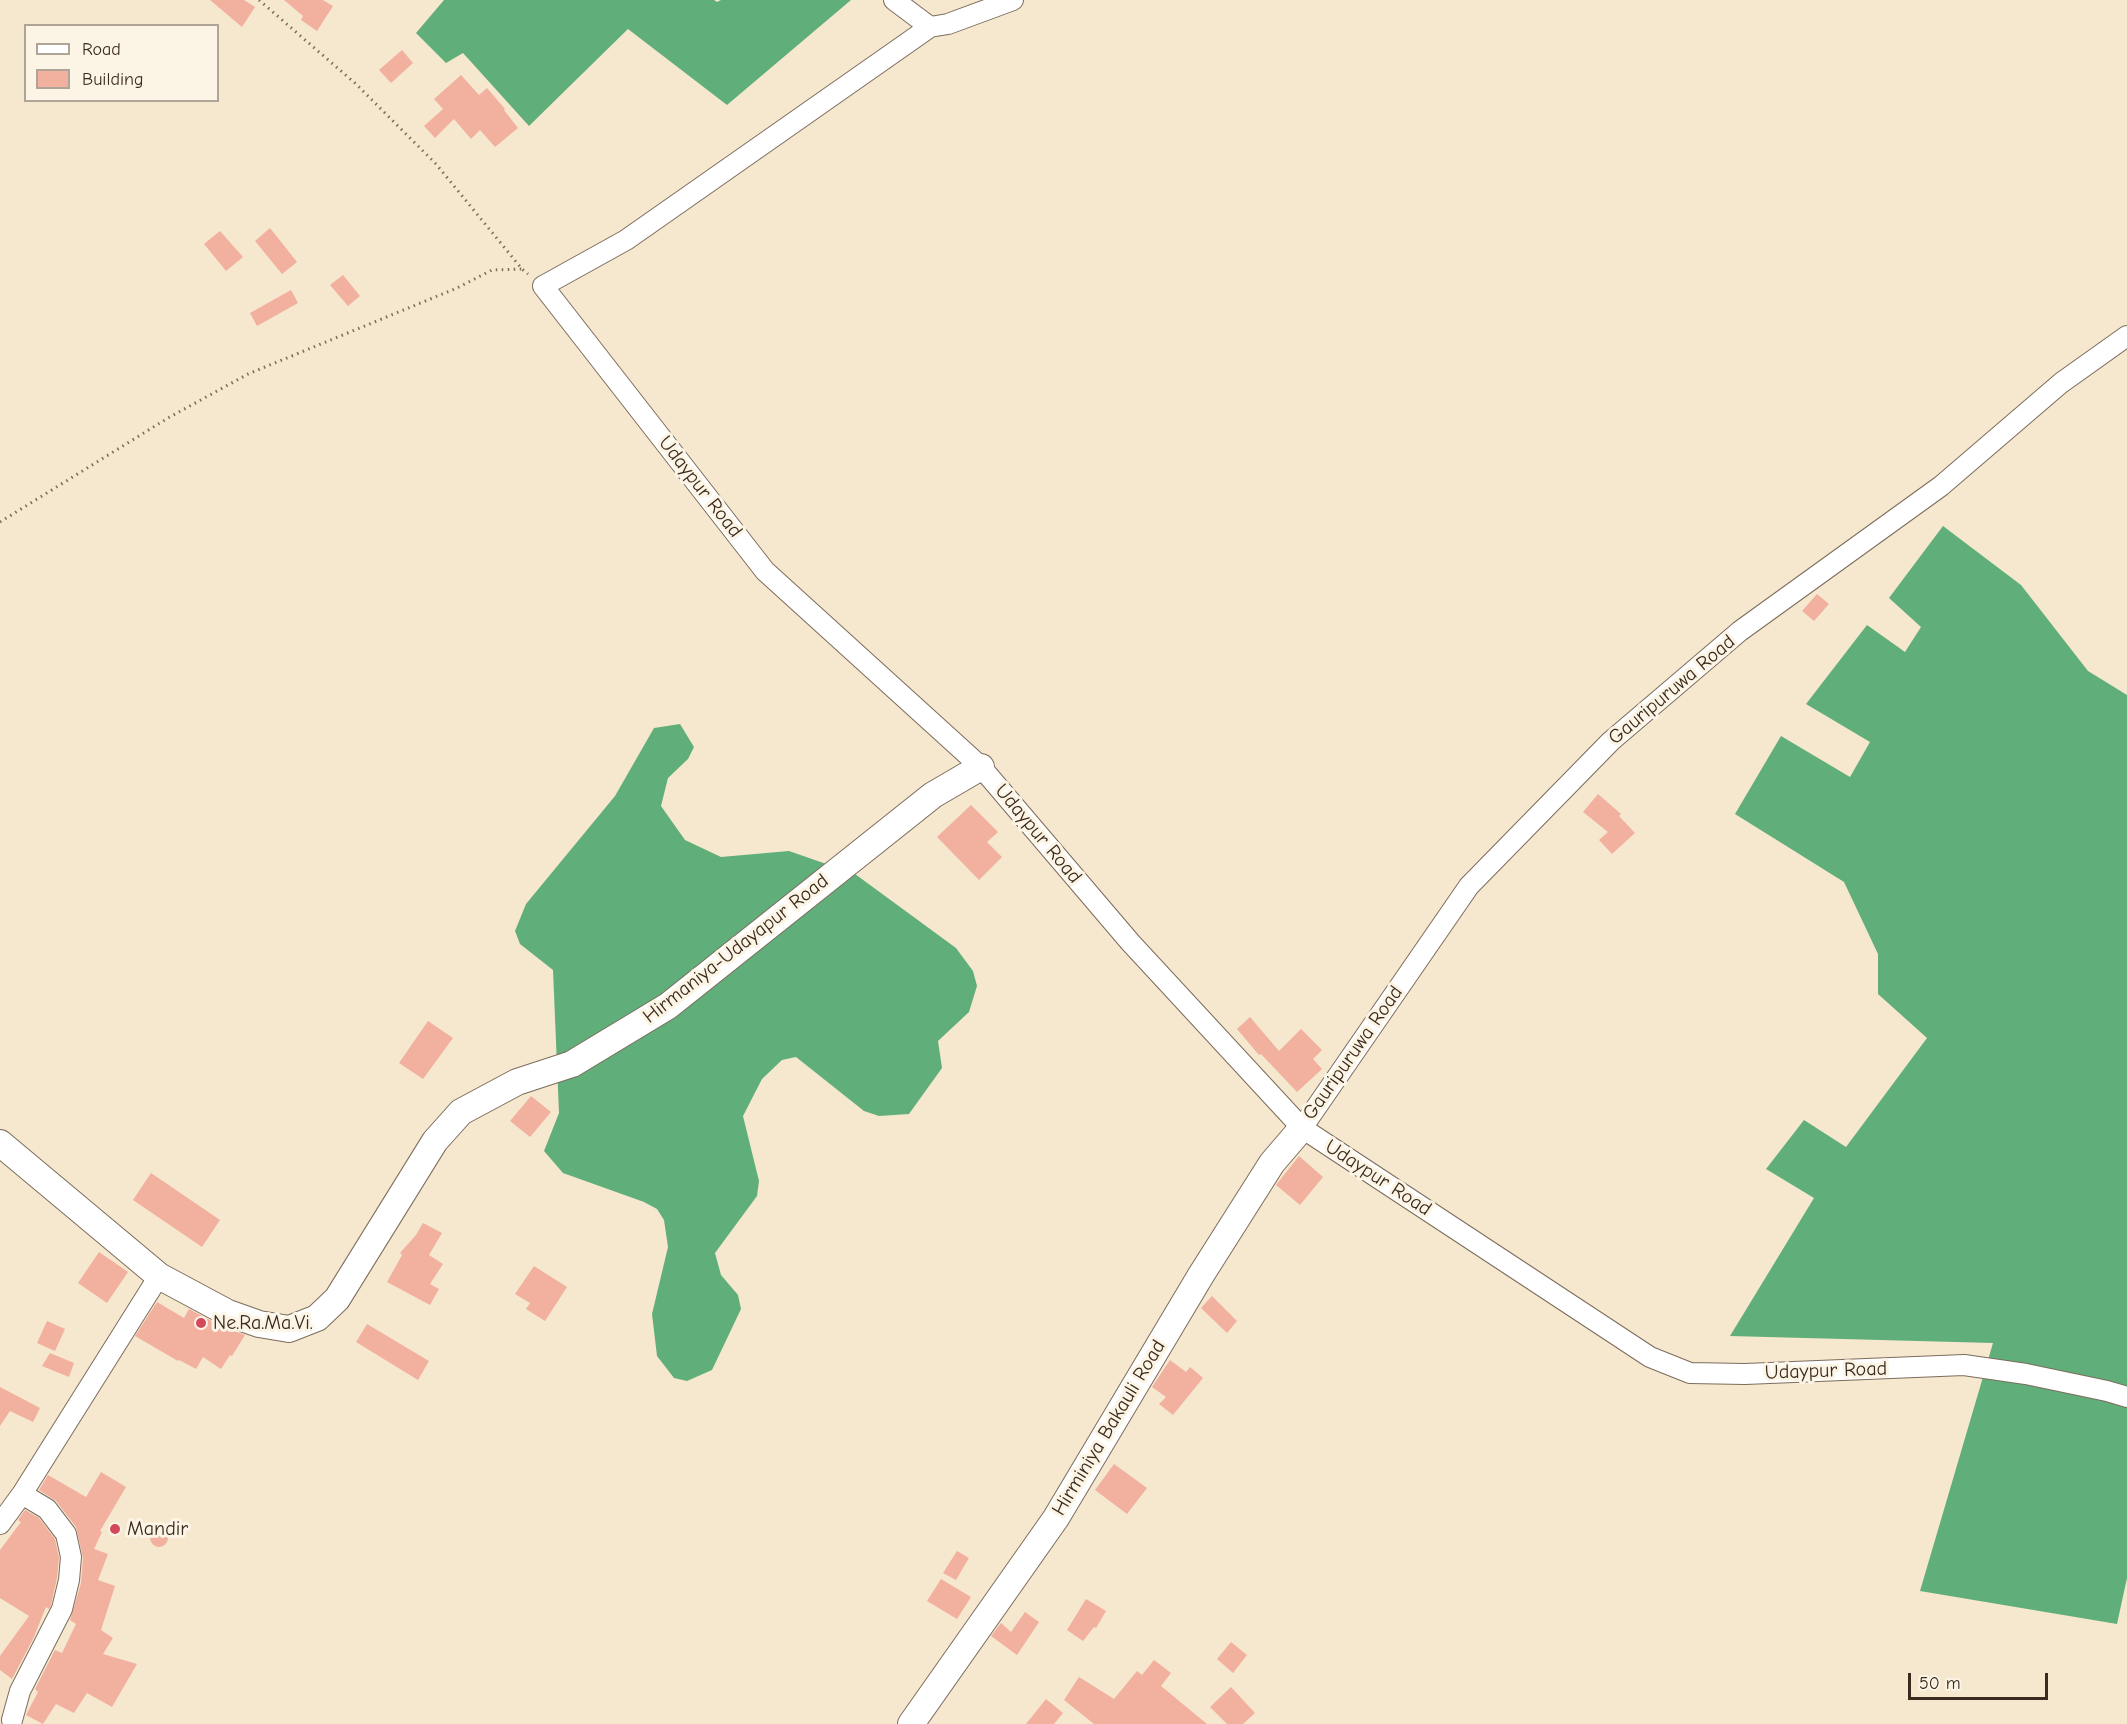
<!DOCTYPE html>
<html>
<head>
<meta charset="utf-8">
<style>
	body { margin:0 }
	#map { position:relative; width:2127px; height:1724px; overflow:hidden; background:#f6e7cf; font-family:"Comic Neue",sans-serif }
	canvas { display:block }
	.legend { position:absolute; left:24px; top:24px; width:195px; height:78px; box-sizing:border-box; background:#fcf5e5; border:2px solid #afa495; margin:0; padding:8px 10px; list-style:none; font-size:18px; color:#3b2a1e }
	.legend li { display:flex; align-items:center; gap:12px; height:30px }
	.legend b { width:30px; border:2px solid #afa495 }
	.scale { position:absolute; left:1908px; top:1673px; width:140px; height:27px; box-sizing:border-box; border:3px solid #3b2a1e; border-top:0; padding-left:8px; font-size:18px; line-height:21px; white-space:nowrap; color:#3b2a1e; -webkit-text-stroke:4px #fcf5e5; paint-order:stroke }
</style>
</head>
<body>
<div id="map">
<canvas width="2127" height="1724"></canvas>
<ul class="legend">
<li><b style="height:8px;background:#fff"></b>Road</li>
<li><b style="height:16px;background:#f2b09f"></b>Building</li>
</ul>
<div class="scale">50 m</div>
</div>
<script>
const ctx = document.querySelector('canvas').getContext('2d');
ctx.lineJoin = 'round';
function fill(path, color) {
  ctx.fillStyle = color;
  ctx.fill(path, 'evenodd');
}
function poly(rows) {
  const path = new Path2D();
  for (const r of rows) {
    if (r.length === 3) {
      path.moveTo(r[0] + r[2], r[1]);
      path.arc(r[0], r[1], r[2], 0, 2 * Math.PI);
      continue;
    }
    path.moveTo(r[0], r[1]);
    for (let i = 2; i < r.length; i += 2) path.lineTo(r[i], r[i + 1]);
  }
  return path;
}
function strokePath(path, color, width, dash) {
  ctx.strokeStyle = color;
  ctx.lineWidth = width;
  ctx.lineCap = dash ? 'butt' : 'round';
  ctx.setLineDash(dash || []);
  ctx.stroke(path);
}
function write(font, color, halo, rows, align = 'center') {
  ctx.font = font + ' "Comic Neue",sans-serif';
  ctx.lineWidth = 6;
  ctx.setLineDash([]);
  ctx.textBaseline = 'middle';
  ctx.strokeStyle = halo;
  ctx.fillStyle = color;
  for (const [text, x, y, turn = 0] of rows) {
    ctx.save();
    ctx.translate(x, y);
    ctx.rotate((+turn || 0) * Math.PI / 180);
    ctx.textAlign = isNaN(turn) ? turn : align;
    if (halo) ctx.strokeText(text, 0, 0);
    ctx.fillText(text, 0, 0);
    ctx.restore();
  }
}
fill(poly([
	[444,0,714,0,717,2,721,0,851,0,727,105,628,29,529,126,463,53,446,63,416,33],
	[1943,526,2021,585,2088,671,2127,695,2127,1578,2117,1624,1920,1591,1993,1343,1730,1336,1814,1198,1766,1169,1804,1120,1846,1147,1927,1038,1878,994,1878,954,1844,882,1735,814,1781,736,1850,777,1870,742,1806,704,1867,625,1905,652,1921,627,1889,598],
	[680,724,694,747,688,759,668,778,661,806,685,840,721,857,789,851,855,874,956,948,973,971,977,986,969,1012,938,1041,942,1068,909,1114,879,1116,864,1111,796,1057,782,1060,762,1079,743,1116,759,1181,757,1196,715,1253,721,1275,738,1295,741,1309,712,1370,687,1381,674,1378,657,1356,652,1314,668,1247,664,1220,657,1209,644,1202,563,1173,544,1151,559,1113,553,970,520,944,515,931,526,904,615,796,654,728]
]), '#60af7a');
fill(poly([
	[210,0,244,0,255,7,242,27],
	[284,0,323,0,333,6,317,31,301,20,303,16],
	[402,50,413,63,391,83,379,70],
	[461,75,479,95,487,88,505,109,504,110,518,128,495,147,480,130,471,139,454,119,435,138,424,126,443,109,434,99],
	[270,228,297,262,282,274,255,241],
	[220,231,243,257,226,271,204,244],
	[343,275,360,296,348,306,330,285],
	[291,290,298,303,257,326,250,313],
	[1817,594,1829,604,1814,621,1802,611],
	[1598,794,1621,814,1619,816,1635,833,1612,854,1599,840,1608,832,1583,812],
	[971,805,998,832,987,842,1002,857,979,880,937,837],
	[1250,1017,1279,1051,1301,1029,1322,1050,1313,1059,1322,1069,1297,1092,1261,1054,1259,1055,1237,1029],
	[428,1021,453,1038,423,1079,399,1063],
	[531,1096,551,1112,530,1137,510,1121],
	[1299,1156,1323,1177,1300,1205,1276,1185],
	[151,1173,220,1220,202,1247,133,1200],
	[423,1223,442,1233,429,1255,443,1264,430,1284,439,1289,430,1305,387,1282,402,1255,400,1253,416,1235],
	[99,1252,128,1272,107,1303,78,1283],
	[534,1266,567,1287,545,1321,526,1309,530,1303,515,1294],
	[1212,1296,1237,1321,1227,1333,1201,1308],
	[157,1302,184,1318,189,1309,221,1326,245,1335,232,1356,230,1355,221,1369,203,1357,196,1369,179,1360,178,1361,135,1336],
	[47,1321,65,1329,55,1351,37,1343],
	[367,1324,429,1361,418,1380,356,1342],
	[50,1353,74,1363,69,1377,42,1366],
	[1170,1360,1186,1372,1190,1367,1203,1378,1173,1415,1159,1404,1166,1397,1152,1387],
	[0,1387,40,1408,33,1422,10,1411,0,1426],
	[1114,1464,1147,1488,1127,1514,1095,1490],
	[101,1472,126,1487,100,1531,102,1532,94,1549,108,1554,98,1580,115,1586,101,1630,113,1638,103,1654,137,1664,112,1707,87,1693,74,1713,56,1704,43,1724,26,1715,38,1692,35,1689,55,1650,62,1653,76,1624,70,1620,81,1583,83,1558,76,1527,56,1501,39,1490,48,1475,86,1497],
	[25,1510,39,1518,55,1539,59,1558,57,1578,51,1605,49,1609,46,1607,33,1639,12,1679,0,1670,0,1656,29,1616,0,1598,0,1550,21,1522,18,1520],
	[159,1538,9],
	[957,1551,969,1558,956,1580,943,1573],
	[941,1579,971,1597,957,1619,927,1601],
	[1086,1599,1106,1611,1096,1628,1094,1627,1083,1641,1067,1630],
	[1025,1612,1039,1622,1017,1655,991,1636,1001,1623,1011,1632],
	[1231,1642,1247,1655,1233,1673,1217,1659],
	[1154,1660,1171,1673,1161,1686,1207,1724,1094,1724,1064,1700,1079,1677,1114,1699,1137,1671,1142,1675],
	[1231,1687,1255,1713,1243,1724,1227,1724,1210,1707],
	[1046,1699,1063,1713,1054,1724,1026,1724]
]), '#f2b09f');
const minor = poly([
	[894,0,930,27],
	[1013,0,948,24,930,27,626,240,543,286,765,571,981,767,1130,942,1302,1128,1650,1357,1690,1373,1745,1374,1964,1365,2026,1374,2107,1391,2127,1397],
	[1302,1128,1469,886,1611,741,1740,631,1941,486,2061,383,2127,336],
	[0,1524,22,1494,159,1276],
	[12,1720,20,1691,62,1609,69,1580,71,1557,66,1534,47,1509,22,1494]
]);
const tertiary = poly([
	[0,1143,159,1276,228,1313,259,1324,289,1329,317,1318,337,1299,435,1141,461,1112,517,1082,572,1064,668,1006,933,795,981,767],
	[911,1724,1056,1518,1201,1275,1272,1163,1302,1128]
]);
strokePath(minor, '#7c6c5c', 22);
strokePath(tertiary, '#7c6c5c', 28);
strokePath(poly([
	[259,0,356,84,436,164,522,269,528,274],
	[0,522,168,418,248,374,457,288,492,270,522,269]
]), '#7c6c5c', 3, [1.5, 4.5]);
strokePath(minor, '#fff', 20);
strokePath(tertiary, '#fff', 26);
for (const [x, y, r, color] of [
	[201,1323,6,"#d1495b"],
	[115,1529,6,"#d1495b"]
]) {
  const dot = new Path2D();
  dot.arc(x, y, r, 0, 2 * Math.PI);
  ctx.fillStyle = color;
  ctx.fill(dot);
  strokePath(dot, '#fcf5e5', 2);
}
write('20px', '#3b2a1e', '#fcf5e5', [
	["Udaypur Road",700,487,52],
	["Gauripuruwa Road",1672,690,-40],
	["Udaypur Road",1038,834,50],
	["Hirmaniya-Udayapur Road",736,949,-38],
	["Gauripuruwa Road",1353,1053,-55],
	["Udaypur Road",1378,1178,33],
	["Udaypur Road",1826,1371,-2],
	["Hirminiya Bakauli Road",1109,1428,-59]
]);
write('20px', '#3b2a1e', '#fcf5e5', [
	["Ne.Ra.Ma.Vi.",213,1323],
	["Mandir",127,1529]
], 'left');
</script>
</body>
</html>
